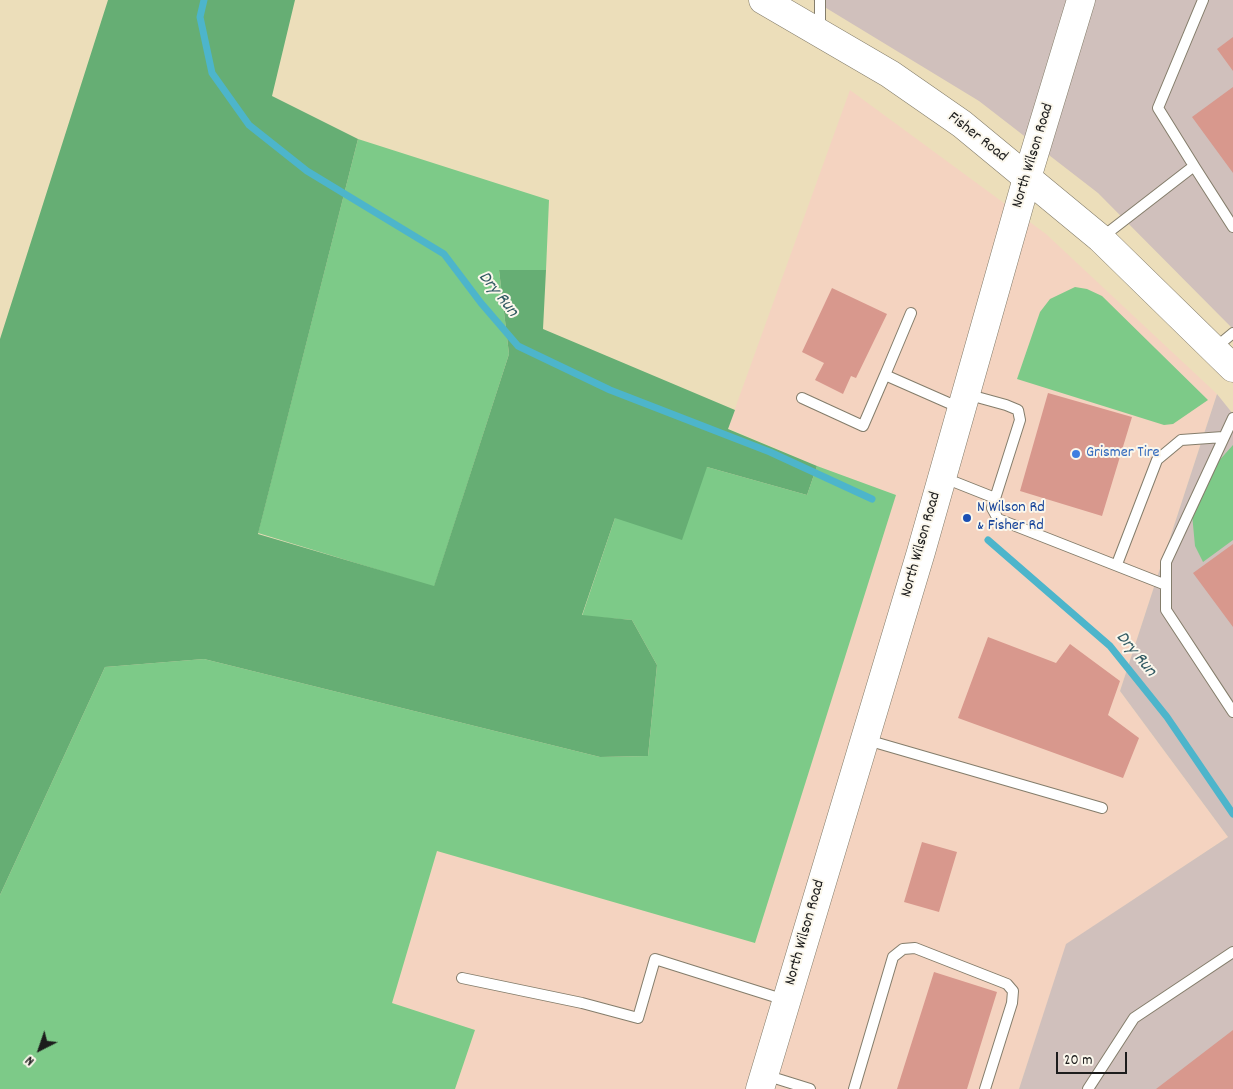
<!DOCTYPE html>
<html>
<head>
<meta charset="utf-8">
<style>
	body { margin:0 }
	#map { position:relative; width:1233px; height:1089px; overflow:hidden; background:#ecdeba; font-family:Dekko,sans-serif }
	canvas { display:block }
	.north { position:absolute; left:15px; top:1024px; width:50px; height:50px; -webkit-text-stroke:4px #fbf7ec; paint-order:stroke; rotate:221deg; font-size:14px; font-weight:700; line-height:20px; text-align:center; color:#1c1c1c }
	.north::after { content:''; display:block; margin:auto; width:18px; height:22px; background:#1c1c1c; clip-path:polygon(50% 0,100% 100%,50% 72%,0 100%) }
	.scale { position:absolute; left:1056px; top:1052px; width:71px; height:22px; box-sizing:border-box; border:2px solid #1c1c1c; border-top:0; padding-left:6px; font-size:15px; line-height:18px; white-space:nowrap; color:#1c1c1c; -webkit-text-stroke:4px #fbf7ec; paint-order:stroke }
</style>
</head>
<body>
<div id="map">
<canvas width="1233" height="1089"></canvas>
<div class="north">N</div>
<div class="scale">20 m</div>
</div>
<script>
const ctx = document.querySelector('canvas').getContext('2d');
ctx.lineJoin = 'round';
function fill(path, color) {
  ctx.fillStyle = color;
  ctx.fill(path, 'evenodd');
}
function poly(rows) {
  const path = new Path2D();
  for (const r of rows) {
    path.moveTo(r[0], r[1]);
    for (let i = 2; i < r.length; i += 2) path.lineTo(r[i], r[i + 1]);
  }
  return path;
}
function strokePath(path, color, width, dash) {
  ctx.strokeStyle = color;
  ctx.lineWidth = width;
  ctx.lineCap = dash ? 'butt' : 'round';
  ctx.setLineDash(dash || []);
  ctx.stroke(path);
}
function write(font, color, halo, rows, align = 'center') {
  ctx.font = font + ' Dekko,sans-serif';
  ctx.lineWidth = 4;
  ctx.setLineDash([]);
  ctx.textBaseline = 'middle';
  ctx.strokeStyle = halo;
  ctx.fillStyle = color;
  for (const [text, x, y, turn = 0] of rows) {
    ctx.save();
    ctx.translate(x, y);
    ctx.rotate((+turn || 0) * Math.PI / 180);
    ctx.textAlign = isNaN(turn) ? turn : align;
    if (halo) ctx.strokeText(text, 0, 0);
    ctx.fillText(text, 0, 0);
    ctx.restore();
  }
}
fill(poly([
	[850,90,1046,234,1217,394,1120,691,1228,837,1067,944,1019,1089,455,1089,475,1030,392,1003,437,851,755,943,895,495,817,466,728,428]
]), '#f4d3c0');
fill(poly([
	[813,0,1233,0,1233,329,1098,193,979,101],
	[1217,394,1233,414,1233,1089,1019,1089,1066,944,1228,837,1120,691]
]), '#d0c0bc');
fill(poly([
	[358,139,549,200,546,270,499,270,509,354,434,587,258,533],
	[1075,287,1087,289,1102,296,1208,400,1173,424,1164,425,1017,379,1040,312,1050,299],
	[1233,445,1233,540,1203,562,1195,546,1192,514,1216,464],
	[817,466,896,495,755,943,437,851,392,1003,475,1030,455,1089,0,1089,0,895,105,667,204,659,600,757,648,756,657,665,632,620,582,616,615,518,707,467,807,495]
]), '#7dca88');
fill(poly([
	[108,0,295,0,272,96,358,139,258,534,434,586,509,354,499,270,546,270,543,329,735,410,728,429,817,466,807,495,707,467,682,540,615,518,582,615,632,620,657,665,648,756,600,757,204,659,105,667,0,895,0,339]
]), '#66ae74');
strokePath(poly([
	[204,0,200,17,212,73,249,125,307,171,444,254,481,303,518,346,610,390,770,452,872,499],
	[988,540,1110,646,1167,717,1233,814]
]), '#4db5cb', 7);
fill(poly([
	[1233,37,1233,71,1217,49],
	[1233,87,1233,173,1192,117],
	[832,288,887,314,856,378,851,376,843,394,815,380,824,363,802,352],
	[1048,393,1132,417,1102,516,1020,491],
	[1233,544,1233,627,1193,573],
	[988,637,1056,663,1070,644,1120,681,1108,715,1139,738,1123,778,958,718],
	[922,842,957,852,939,912,904,902],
	[934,972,997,992,967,1089,897,1089],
	[1233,1030,1233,1089,1156,1089]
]), '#d8988d');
const service = poly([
	[820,29,820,0],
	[1194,166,1233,227],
	[1101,238,1194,166,1158,108,1203,0],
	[1215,348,1233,333],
	[885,375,911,313],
	[966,394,1006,405,1018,410,1020,420,992,508,998,519,1166,585],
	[802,398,863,426,885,375,960,408],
	[1233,418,1166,562,1166,610,1233,712],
	[942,477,995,498],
	[1117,564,1157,460,1181,440,1223,437],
	[867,740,1102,808],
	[462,978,582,1003,638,1018,655,959,785,1000],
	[765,1075,810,1089],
	[854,1089,893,957,903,949,915,948,1007,984,1013,991,1012,1003,985,1089],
	[1088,1089,1134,1018,1233,952]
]);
const secondary = poly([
	[763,0,890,74,962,124,1100,238,1233,368],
	[760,1089,921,552,1027,178,1081,0]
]);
strokePath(service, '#847d6b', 12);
strokePath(secondary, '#847d6b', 29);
strokePath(service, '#fff', 10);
strokePath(secondary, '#fff', 28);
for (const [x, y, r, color] of [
	[1076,454,5,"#3f7fe0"],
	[967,518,5,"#1a4fb4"]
]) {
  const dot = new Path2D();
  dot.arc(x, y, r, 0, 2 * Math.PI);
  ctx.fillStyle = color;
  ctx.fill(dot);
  strokePath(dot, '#fbf7ec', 2);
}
write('16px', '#1c1c1c', '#fbf7ec', [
	["Fisher Road",977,138,38],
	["North Wilson Road",1034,156,-73],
	["North Wilson Road",922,545,-74],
	["North Wilson Road",806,933,-74]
]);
write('16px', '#366cbe', '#fbf7ec', [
	["Grismer Tire",1086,454]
], 'left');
write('16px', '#164399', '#fbf7ec', [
	["N Wilson Rd",977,509],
	["& Fisher Rd",977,527]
], 'left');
write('italic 18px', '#305962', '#fbf7ec', [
	["Dry Run",497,295,51],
	["Dry Run",1135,655,50]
]);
</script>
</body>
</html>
